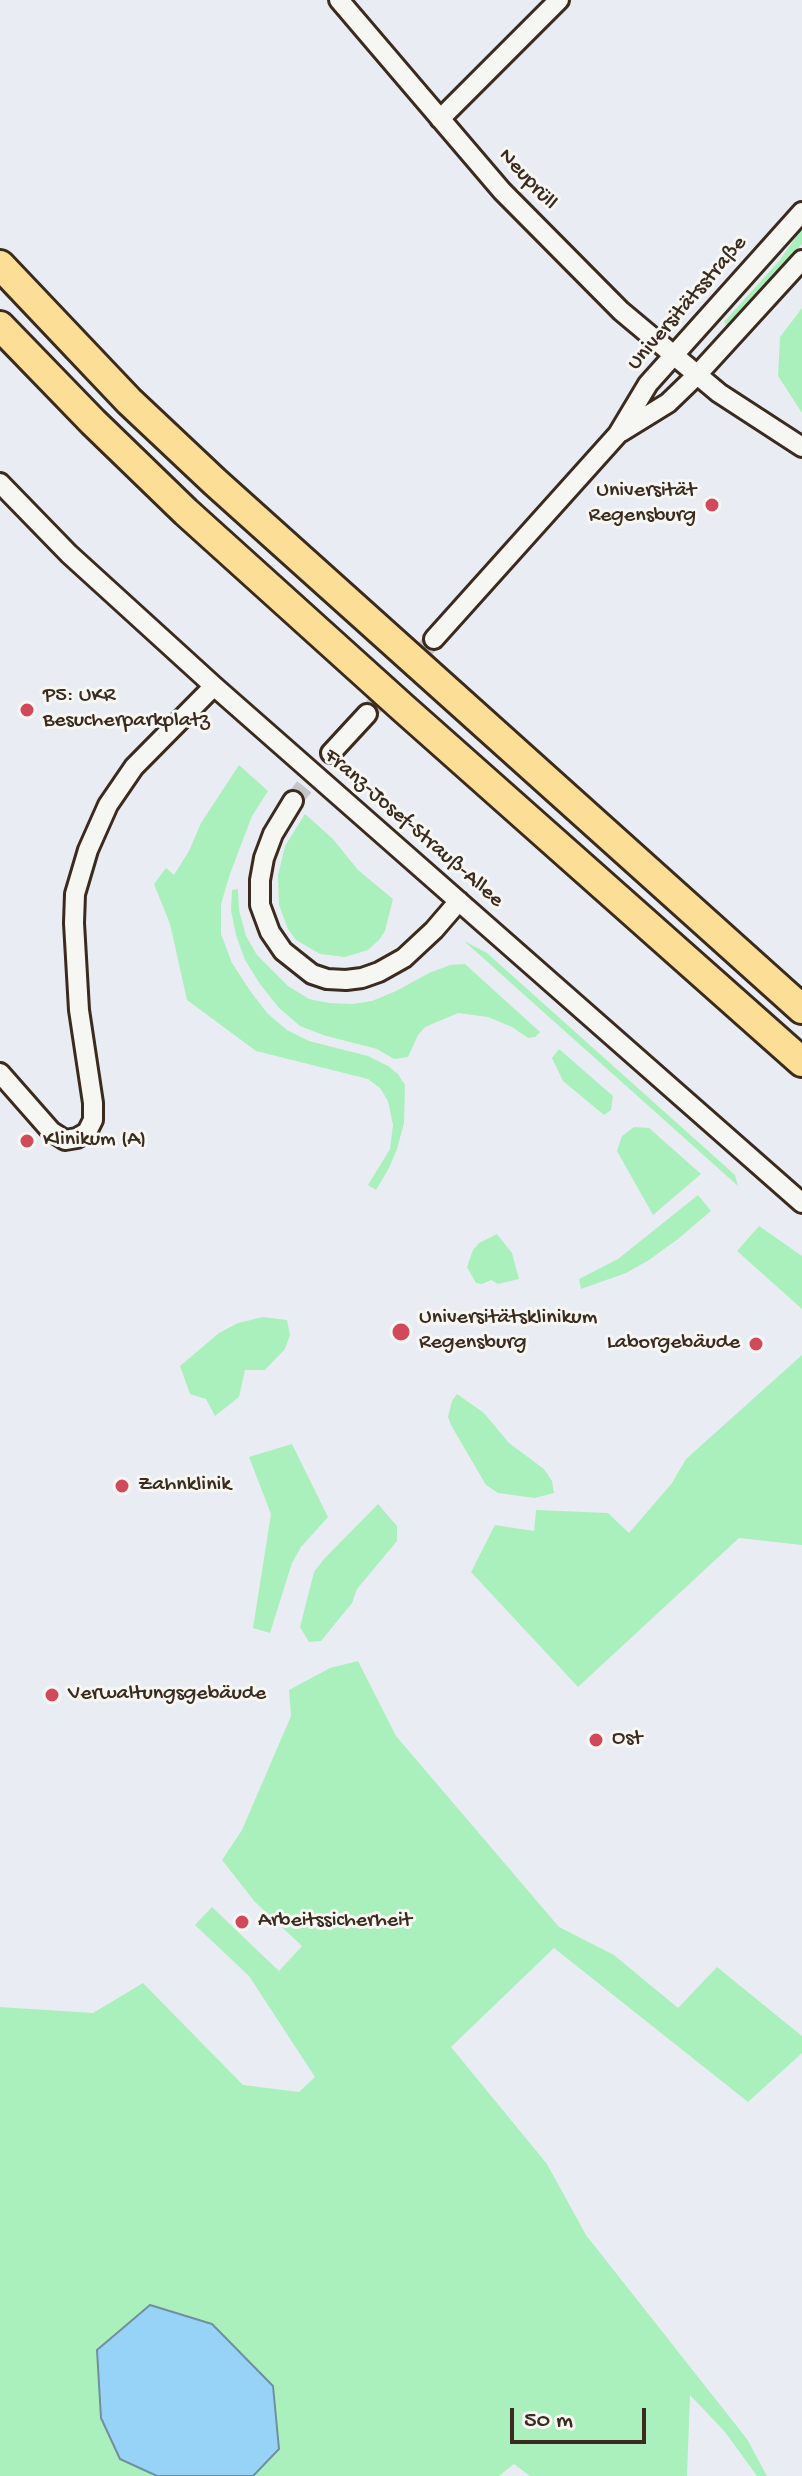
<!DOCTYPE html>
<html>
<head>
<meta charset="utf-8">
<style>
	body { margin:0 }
	#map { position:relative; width:802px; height:2476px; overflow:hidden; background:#e9edf3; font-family:"Gochi Hand",sans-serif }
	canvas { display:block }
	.scale { position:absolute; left:510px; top:2408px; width:136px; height:36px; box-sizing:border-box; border:4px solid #3b2a1e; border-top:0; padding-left:10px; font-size:24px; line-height:28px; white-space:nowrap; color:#3b2a1e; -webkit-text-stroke:6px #f6f6f2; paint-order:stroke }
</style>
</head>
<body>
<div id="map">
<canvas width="802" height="2476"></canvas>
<div class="scale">50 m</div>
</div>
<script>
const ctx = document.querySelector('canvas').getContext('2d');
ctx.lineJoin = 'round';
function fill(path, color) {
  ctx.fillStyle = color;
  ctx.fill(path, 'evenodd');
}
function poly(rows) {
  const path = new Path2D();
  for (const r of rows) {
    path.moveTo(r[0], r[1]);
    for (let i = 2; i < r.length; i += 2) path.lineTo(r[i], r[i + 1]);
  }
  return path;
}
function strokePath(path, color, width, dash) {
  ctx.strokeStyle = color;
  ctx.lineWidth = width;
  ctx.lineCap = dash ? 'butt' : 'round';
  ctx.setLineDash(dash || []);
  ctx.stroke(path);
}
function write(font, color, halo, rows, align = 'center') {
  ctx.font = font + ' "Gochi Hand",sans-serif';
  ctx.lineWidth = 6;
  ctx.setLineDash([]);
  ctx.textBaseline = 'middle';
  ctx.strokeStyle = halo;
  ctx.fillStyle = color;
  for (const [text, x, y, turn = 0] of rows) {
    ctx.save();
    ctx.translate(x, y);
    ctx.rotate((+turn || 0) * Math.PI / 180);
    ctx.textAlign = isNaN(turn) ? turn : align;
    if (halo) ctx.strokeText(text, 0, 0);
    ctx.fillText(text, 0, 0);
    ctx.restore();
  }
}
fill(poly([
	[802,228,802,244,728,326,724,322,780,260],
	[802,308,802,413,778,376,780,337],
	[239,765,268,791,252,816,230,874,221,904,221,934,232,963,251,992,268,1014,287,1030,309,1041,368,1056,388,1066,398,1074,405,1085,404,1123,397,1149,389,1168,376,1190,368,1185,390,1149,393,1125,388,1101,380,1088,368,1079,256,1051,187,1000,170,924,154,884,166,868,174,875,189,851,201,823],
	[305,814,333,839,358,870,393,899,385,931,379,940,368,950,345,957,320,954,296,940,288,929,279,905,278,875,285,846],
	[238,889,239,910,246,936,257,955,288,986,309,999,329,1003,353,1004,372,1001,396,991,429,973,450,965,465,964,540,1032,535,1037,528,1038,512,1027,488,1017,458,1013,425,1027,418,1035,408,1057,394,1059,377,1049,323,1035,300,1026,279,1008,260,984,245,960,236,935,231,910,232,890],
	[464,941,487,953,735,1175,738,1186],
	[559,1049,613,1096,611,1110,604,1115,563,1081,552,1058],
	[634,1127,649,1128,701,1174,653,1215,617,1151,622,1136],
	[698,1195,711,1211,678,1239,649,1260,626,1273,581,1289,579,1279,618,1259],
	[759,1226,802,1256,802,1309,737,1251],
	[497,1234,512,1253,519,1279,498,1284,491,1280,482,1284,476,1283,467,1267,473,1250,479,1243],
	[263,1317,287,1320,290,1335,285,1349,265,1370,245,1370,239,1397,215,1416,206,1399,190,1394,180,1366,219,1333,238,1323],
	[802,1355,802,1545,739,1538,578,1687,471,1572,495,1525,534,1531,536,1510,608,1513,629,1533,672,1483,686,1459],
	[457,1394,484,1413,509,1443,544,1469,552,1481,554,1493,535,1498,498,1493,486,1485,451,1425,448,1417,452,1401],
	[292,1444,328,1517,301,1547,292,1563,270,1633,253,1628,271,1514,249,1457],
	[378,1504,397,1526,397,1541,357,1589,352,1603,321,1641,309,1642,300,1627,314,1572,324,1559],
	[358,1661,396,1736,559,1927,614,1955,678,2008,717,1967,802,2036,802,2053,748,2102,554,1948,451,2047,547,2164,586,2235,747,2439,767,2476,757,2476,725,2432,690,2395,687,2476,530,2476,514,2464,499,2476,253,2476,279,2448,150,2305,97,2351,101,2418,157,2476,160,2476,0,2476,0,2007,93,2013,143,1983,243,2085,299,2092,315,2077,249,1976,195,1925,212,1907,279,1971,302,1946,255,1902,222,1860,242,1830,291,1716,289,1690,330,1668]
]), '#aaf0bc');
const water = poly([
	[150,2305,212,2324,273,2386,279,2449,253,2476,157,2476,120,2459,101,2418,97,2350,150,2305]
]);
fill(water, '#97d3f7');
strokePath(water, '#728fa0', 2);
strokePath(poly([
	[367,714,434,639],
	[293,801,331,753]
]), '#c6c6c8', 18, [18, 9]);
const minor = poly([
	[339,0,502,191,621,311,719,393,802,447],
	[440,119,559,0],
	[621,432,668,403,697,375,802,260],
	[0,483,69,554,214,686,802,1203],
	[434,639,618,434,648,384,802,212],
	[331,753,367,714],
	[293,801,273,834,264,858,260,880,260,905,270,932,283,951,312,974,327,979,346,980,362,978,379,972,404,958,434,930,459,901],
	[0,1073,51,1131,65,1140,77,1138,87,1132,93,1120,93,1103,79,1010,74,923,75,894,88,850,108,805,134,767,214,686]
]);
const highway = poly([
	[0,265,129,401,215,482,802,1009],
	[0,326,93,422,186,512,402,707,802,1062]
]);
strokePath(minor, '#3b2a1e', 24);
strokePath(highway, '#3b2a1e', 34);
strokePath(minor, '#f6f6f2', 18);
strokePath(highway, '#fdde96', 28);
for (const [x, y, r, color] of [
	[712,505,8,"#d1495b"],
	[27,710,8,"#d1495b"],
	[27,1141,8,"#d1495b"],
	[401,1332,10,"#d1495b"],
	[756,1344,8,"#d1495b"],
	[122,1486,8,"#d1495b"],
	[52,1695,8,"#d1495b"],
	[596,1740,8,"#d1495b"],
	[242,1922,8,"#d1495b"]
]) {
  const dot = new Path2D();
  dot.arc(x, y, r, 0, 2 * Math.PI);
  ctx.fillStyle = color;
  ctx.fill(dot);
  strokePath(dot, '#f6f6f2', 3);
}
write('22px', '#3b2a1e', '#f6f6f2', [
	["Neuprüll",527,180,47],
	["Universitätsstraße",688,304,-49],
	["Franz-Josef-Strauß-Allee",413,829,41]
]);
write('22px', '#3b2a1e', '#f6f6f2', [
	["Universität",696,492,"right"],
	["Regensburg",696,517,"right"],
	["P5: UKR",43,697],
	["Besucherparkplatz",43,722],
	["Klinikum (A)",43,1141],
	["Universitätsklinikum",419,1319],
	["Regensburg",419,1344],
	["Laborgebäude",740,1344,"right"],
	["Zahnklinik",138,1486],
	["Verwaltungsgebäude",68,1695],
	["Ost",612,1740],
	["Arbeitssicherheit",258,1922]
], 'left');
</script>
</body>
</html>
